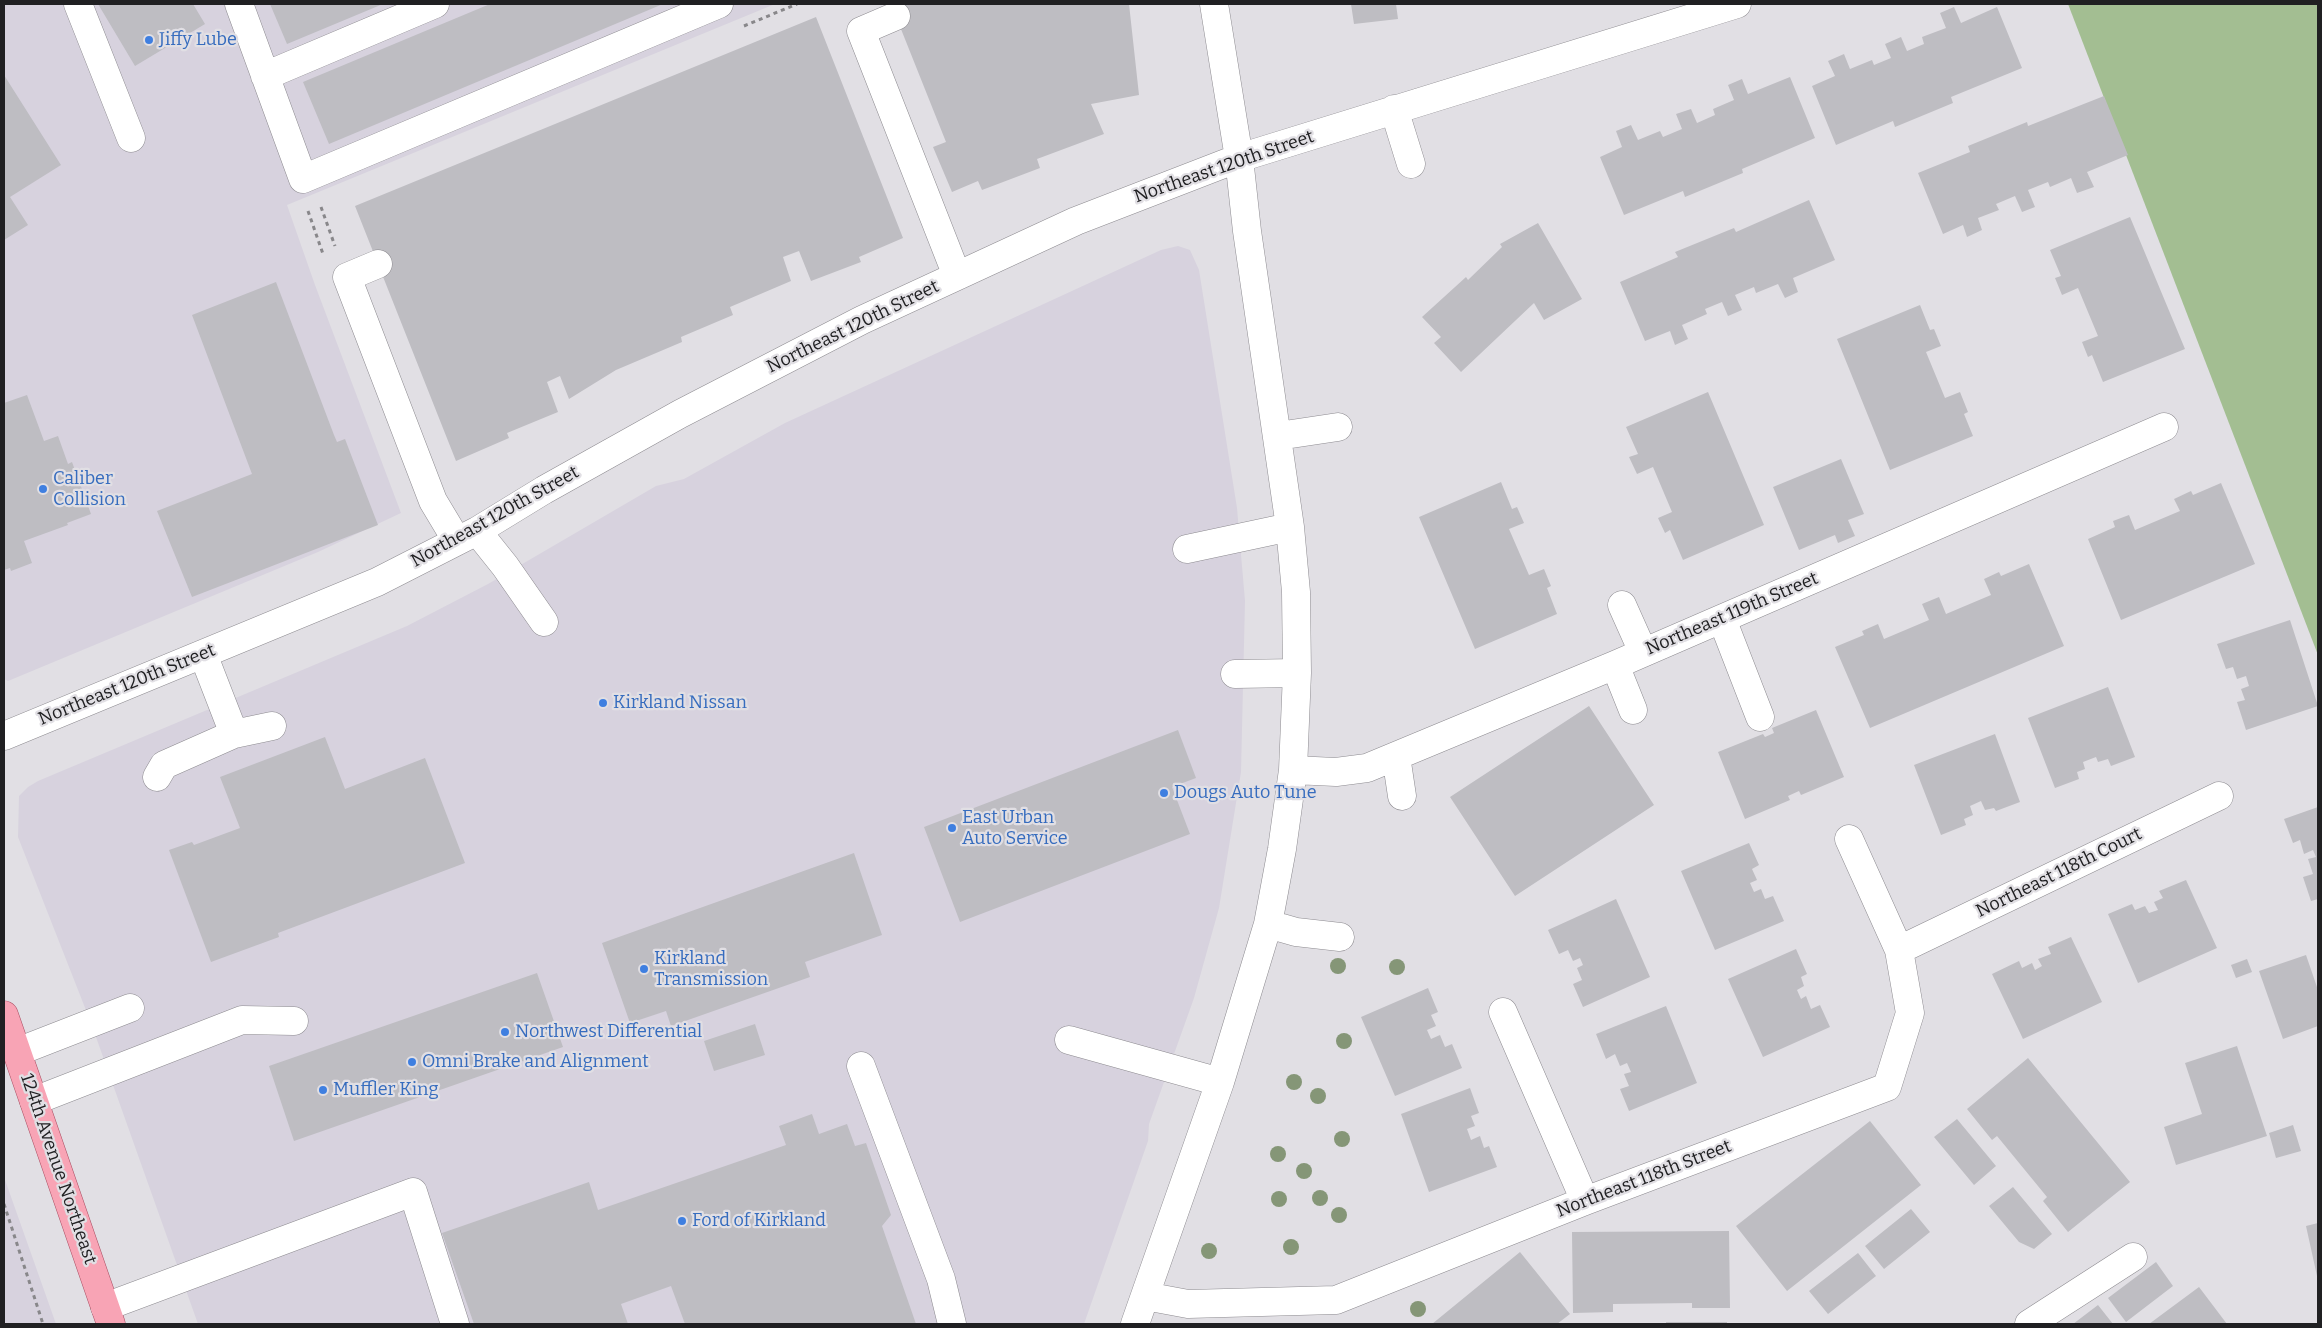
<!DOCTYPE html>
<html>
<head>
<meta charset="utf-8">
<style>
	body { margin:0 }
	#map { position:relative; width:2322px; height:1328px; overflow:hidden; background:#e1dfe4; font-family:Bitter,serif }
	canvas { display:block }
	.frame { position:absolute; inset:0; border:5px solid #202022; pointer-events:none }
</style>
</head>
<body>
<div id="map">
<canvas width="2322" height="1328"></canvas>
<div class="frame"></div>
</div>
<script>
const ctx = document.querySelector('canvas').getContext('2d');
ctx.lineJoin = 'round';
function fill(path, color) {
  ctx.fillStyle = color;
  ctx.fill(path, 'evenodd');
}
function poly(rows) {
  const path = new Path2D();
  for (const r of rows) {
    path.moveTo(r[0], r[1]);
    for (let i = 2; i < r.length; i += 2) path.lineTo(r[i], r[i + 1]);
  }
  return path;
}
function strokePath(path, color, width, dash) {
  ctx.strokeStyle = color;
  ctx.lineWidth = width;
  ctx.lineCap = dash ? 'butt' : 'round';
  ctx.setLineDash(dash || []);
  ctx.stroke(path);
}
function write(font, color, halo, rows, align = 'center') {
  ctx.font = font + ' Bitter,serif';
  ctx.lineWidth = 4.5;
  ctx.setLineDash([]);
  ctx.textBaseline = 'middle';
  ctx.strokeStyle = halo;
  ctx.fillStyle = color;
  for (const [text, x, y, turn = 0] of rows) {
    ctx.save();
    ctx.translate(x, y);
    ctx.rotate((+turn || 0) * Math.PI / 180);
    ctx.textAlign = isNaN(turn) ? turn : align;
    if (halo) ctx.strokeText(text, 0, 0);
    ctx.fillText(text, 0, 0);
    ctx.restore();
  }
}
fill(poly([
	[4,4,775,4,287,205,315,285,401,513,318,552,8,681,4,679],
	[1178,246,1190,250,1199,270,1237,508,1245,601,1241,772,1219,908,1194,998,1149,1124,1148,1141,1084,1324,198,1324,91,1023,18,837,19,796,28,787,38,781,407,626,488,584,656,486,684,479,785,423,1161,250],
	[4,1177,56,1324,4,1324]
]), '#d7d2de');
fill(poly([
	[2068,4,2318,4,2318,655]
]), '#a3be92');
fill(poly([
	[98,4,193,4,205,24,135,66],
	[270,4,383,4,287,44],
	[490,4,663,4,329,144,303,82],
	[891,4,1129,4,1139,95,1091,104,1104,134,1037,159,1040,168,982,190,978,181,952,192,933,147,946,142],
	[1351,4,1396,4,1398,19,1354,24],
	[1954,7,1961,23,1997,7,2022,68,1951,97,1953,103,1895,127,1893,121,1836,145,1812,86,1835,76,1828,61,1844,54,1850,69,1872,60,1874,65,1891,58,1885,44,1901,37,1907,51,1924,44,1922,37,1946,28,1940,13],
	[816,17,903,238,859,257,861,262,811,281,799,251,783,257,791,281,730,307,733,315,681,337,682,342,616,370,569,399,560,376,547,382,558,412,507,433,509,438,456,461,355,206],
	[4,75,61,165,10,197,28,225,4,240],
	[1790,77,1815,138,1742,169,1743,173,1685,197,1683,191,1624,215,1600,157,1622,147,1616,131,1631,125,1638,140,1660,131,1663,137,1682,129,1676,114,1691,109,1697,123,1715,115,1713,109,1734,100,1728,85,1742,79,1748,94],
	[2104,96,2128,155,2087,172,2094,187,2077,193,2071,178,2050,187,2048,182,2028,190,2035,207,2022,212,2015,196,1996,204,1999,210,1978,218,1982,230,1967,237,1963,225,1943,234,1918,173,1970,152,1968,146,2027,122,2028,126],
	[1809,200,1835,260,1793,278,1798,292,1785,298,1778,284,1756,293,1754,287,1735,295,1742,310,1728,316,1722,302,1705,309,1707,314,1682,325,1688,339,1675,345,1670,331,1645,341,1620,282,1678,257,1675,252,1734,228,1736,232],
	[2130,217,2185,349,2103,382,2092,355,2088,357,2082,342,2098,336,2078,288,2062,295,2055,278,2061,276,2050,250],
	[1538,223,1582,299,1544,320,1534,303,1461,372,1434,343,1441,337,1422,317,1466,277,1468,280,1502,247,1500,244],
	[276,282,334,435,337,442,345,439,378,525,192,597,157,511,252,474,192,315],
	[1920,305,1930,330,1934,329,1941,346,1926,352,1945,398,1960,392,1968,412,1964,414,1973,436,1890,470,1837,339],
	[1708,392,1764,525,1683,560,1670,530,1665,533,1658,518,1672,512,1653,467,1637,474,1629,457,1638,454,1626,427],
	[27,395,44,441,58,436,68,464,72,462,91,514,67,523,68,525,24,541,32,563,11,571,10,568,4,570,4,403],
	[1841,459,1864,514,1848,520,1855,536,1838,543,1835,535,1799,550,1773,487],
	[1501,482,1512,509,1517,507,1524,523,1509,529,1529,575,1544,569,1551,586,1547,588,1557,614,1475,649,1419,517],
	[2221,483,2255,564,2121,620,2088,539,2115,527,2113,521,2129,515,2135,530,2180,511,2174,499,2191,491,2193,495],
	[2029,564,2064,646,1870,728,1835,647,1864,635,1862,631,1878,624,1884,639,1929,620,1922,604,1939,597,1946,614,1991,595,1984,579,1999,572,2001,576],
	[2290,620,2318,706,2246,730,2237,702,2245,700,2241,689,2249,686,2246,676,2237,679,2233,667,2226,669,2217,644],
	[2108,687,2135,757,2111,766,2108,759,2098,762,2096,757,2083,762,2085,769,2077,772,2079,779,2055,788,2028,718],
	[1589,706,1654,805,1515,896,1450,797],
	[1816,710,1844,777,1801,795,1799,791,1788,796,1790,800,1745,819,1718,752,1763,734,1765,737,1774,733,1772,728],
	[1178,730,1196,778,1172,787,1190,834,960,922,924,827],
	[1995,734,2020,802,1996,811,1994,808,1985,810,1981,801,1970,806,1973,815,1964,819,1966,825,1941,835,1914,765],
	[325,737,345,789,425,758,465,863,278,933,279,937,211,962,169,850,192,842,194,845,240,828,220,777],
	[2318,807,2318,899,2311,901,2303,877,2313,874,2308,859,2316,857,2313,850,2304,854,2300,840,2293,843,2284,819],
	[1749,843,1759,865,1752,869,1757,880,1750,883,1754,892,1761,889,1765,899,1773,896,1784,921,1715,950,1681,871],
	[854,853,882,935,805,962,810,977,671,1026,666,1011,630,1023,602,943],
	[2186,880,2217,948,2138,983,2108,914,2132,904,2135,910,2145,906,2149,913,2158,910,2154,902,2163,898,2159,891],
	[1616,899,1650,977,1583,1007,1573,984,1582,980,1577,968,1583,965,1580,958,1573,961,1568,950,1559,954,1548,930],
	[2071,937,2102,1002,2023,1039,1992,974,2019,961,2022,968,2032,963,2035,970,2042,966,2038,959,2051,954,2048,947],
	[1796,949,1807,974,1801,977,1804,986,1797,990,1801,999,1806,996,1811,1009,1820,1005,1830,1027,1763,1057,1728,979],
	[2306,955,2318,990,2318,1026,2283,1039,2259,971],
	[2247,959,2252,972,2236,978,2231,965],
	[537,973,563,1047,294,1141,269,1066],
	[1428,988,1438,1012,1431,1015,1436,1026,1427,1030,1431,1039,1440,1035,1445,1047,1452,1044,1462,1068,1395,1096,1361,1017],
	[1666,1006,1697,1083,1629,1111,1620,1089,1629,1086,1624,1074,1631,1072,1627,1063,1620,1066,1615,1054,1606,1059,1596,1034],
	[755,1024,765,1055,714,1071,704,1041],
	[2237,1046,2267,1136,2176,1165,2164,1127,2202,1114,2185,1063],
	[2028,1058,2130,1182,2068,1232,2043,1201,2047,1197,1997,1136,1992,1140,1967,1109],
	[1470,1088,1479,1113,1471,1116,1475,1126,1467,1129,1471,1140,1480,1136,1484,1148,1489,1146,1497,1167,1429,1192,1401,1114],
	[812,1114,819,1134,847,1124,855,1146,866,1143,891,1215,882,1226,916,1324,685,1324,671,1286,621,1304,628,1324,474,1324,442,1233,589,1182,598,1210,786,1145,779,1126],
	[1957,1119,1996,1166,1974,1185,1934,1137],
	[1870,1121,1921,1185,1787,1291,1736,1226],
	[2293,1125,2301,1151,2276,1158,2269,1133],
	[2013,1187,2052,1234,2034,1249,2019,1242,1989,1206],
	[1911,1209,1930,1232,1884,1269,1865,1246],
	[2318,1223,2318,1276,2317,1276,2306,1226],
	[1729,1231,1730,1308,1692,1308,1692,1303,1613,1304,1613,1312,1573,1313,1572,1232],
	[1520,1252,1570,1314,1557,1324,1432,1324],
	[1858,1253,1876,1276,1828,1314,1809,1291],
	[2156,1262,2173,1286,2126,1322,2108,1298],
	[2199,1287,2227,1324,2149,1324],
	[2098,1305,2113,1324,2073,1324],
	[1666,1322,1727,1322,1727,1324,1666,1324]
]), '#bebdc2');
const minor = poly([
	[78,4,131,138],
	[239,4,303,179,719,4],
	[896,16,861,31,957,276],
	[265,76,435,4],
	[1394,109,1411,164],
	[378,264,347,277,433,501,457,541],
	[1278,436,1338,427],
	[477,531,505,566,544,622],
	[1187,549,1290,527],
	[1622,605,1643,652],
	[1722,619,1760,717],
	[203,654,234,734],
	[1615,665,1633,710],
	[1235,674,1297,673],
	[4,736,377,582,477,531,544,490,680,414,862,320,1076,221,1239,158,1737,4],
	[1396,756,1402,796],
	[1293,770,1336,772,1367,768,1615,665,2164,427],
	[157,777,164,765,234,734,272,726],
	[1268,924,1296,932,1340,937],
	[1899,950,2219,796],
	[1503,1012,1585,1201],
	[1069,1040,1220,1082],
	[17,1052,130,1008],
	[861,1066,941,1279,952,1324],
	[34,1101,242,1020,294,1021],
	[1145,1296,1188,1304,1336,1300,1585,1201,1887,1087,1910,1013,1899,950,1849,839],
	[105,1307,413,1192,455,1324],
	[1135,1324,1220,1082,1268,924,1282,849,1293,770,1297,673,1296,592,1290,527,1247,231,1239,158,1214,4],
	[2029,1324,2133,1257]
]);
const major = poly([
	[4,1015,111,1324]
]);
strokePath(minor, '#8d8b90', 29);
strokePath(major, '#a94e62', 29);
strokePath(poly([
	[744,26,797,4],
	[321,207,335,246],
	[308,211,323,254],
	[4,1204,43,1324]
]), '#88878a', 3, [4, 4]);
strokePath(minor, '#fff', 28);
strokePath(major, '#f8a4b5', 28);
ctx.fillStyle = '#859677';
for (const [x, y] of [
	[1338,966],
	[1397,967],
	[1344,1041],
	[1294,1082],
	[1318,1096],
	[1342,1139],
	[1278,1154],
	[1304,1171],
	[1320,1198],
	[1279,1199],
	[1339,1215],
	[1291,1247],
	[1209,1251],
	[1418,1309]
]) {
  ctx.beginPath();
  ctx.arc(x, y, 8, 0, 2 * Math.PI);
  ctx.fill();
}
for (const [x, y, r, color] of [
	[149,40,5,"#3f7fe0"],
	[43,489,5,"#3f7fe0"],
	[603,703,5,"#3f7fe0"],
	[1164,793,5,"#3f7fe0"],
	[952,828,5,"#3f7fe0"],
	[644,969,5,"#3f7fe0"],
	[505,1032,5,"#3f7fe0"],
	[412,1062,5,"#3f7fe0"],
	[323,1090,5,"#3f7fe0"],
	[682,1221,5,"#3f7fe0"]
]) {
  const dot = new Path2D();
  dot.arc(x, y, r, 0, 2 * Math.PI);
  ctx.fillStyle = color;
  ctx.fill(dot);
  strokePath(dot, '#e1dfe4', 2);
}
write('18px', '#366cbe', '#e1dfe4', [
	["Jiffy Lube",159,40],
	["Caliber",53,479],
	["Collision",53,500],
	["Kirkland Nissan",613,703],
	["Dougs Auto Tune",1174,793],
	["East Urban",962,818],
	["Auto Service",962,839],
	["Kirkland",654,959],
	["Transmission",654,980],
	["Northwest Differential",515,1032],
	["Omni Brake and Alignment",422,1062],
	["Muffler King",333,1090],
	["Ford of Kirkland",692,1221]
], 'left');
write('18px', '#202022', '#e1dfe4', [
	["Northeast 120th Street",1224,167,-19],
	["Northeast 120th Street",853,327,-26],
	["Northeast 120th Street",495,517,-29],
	["Northeast 119th Street",1732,614,-23],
	["Northeast 120th Street",127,685,-22],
	["Northeast 118th Court",2059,873,-26],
	["124th Avenue Northeast",58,1169,71],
	["Northeast 118th Street",1644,1179,-21]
]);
</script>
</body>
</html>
